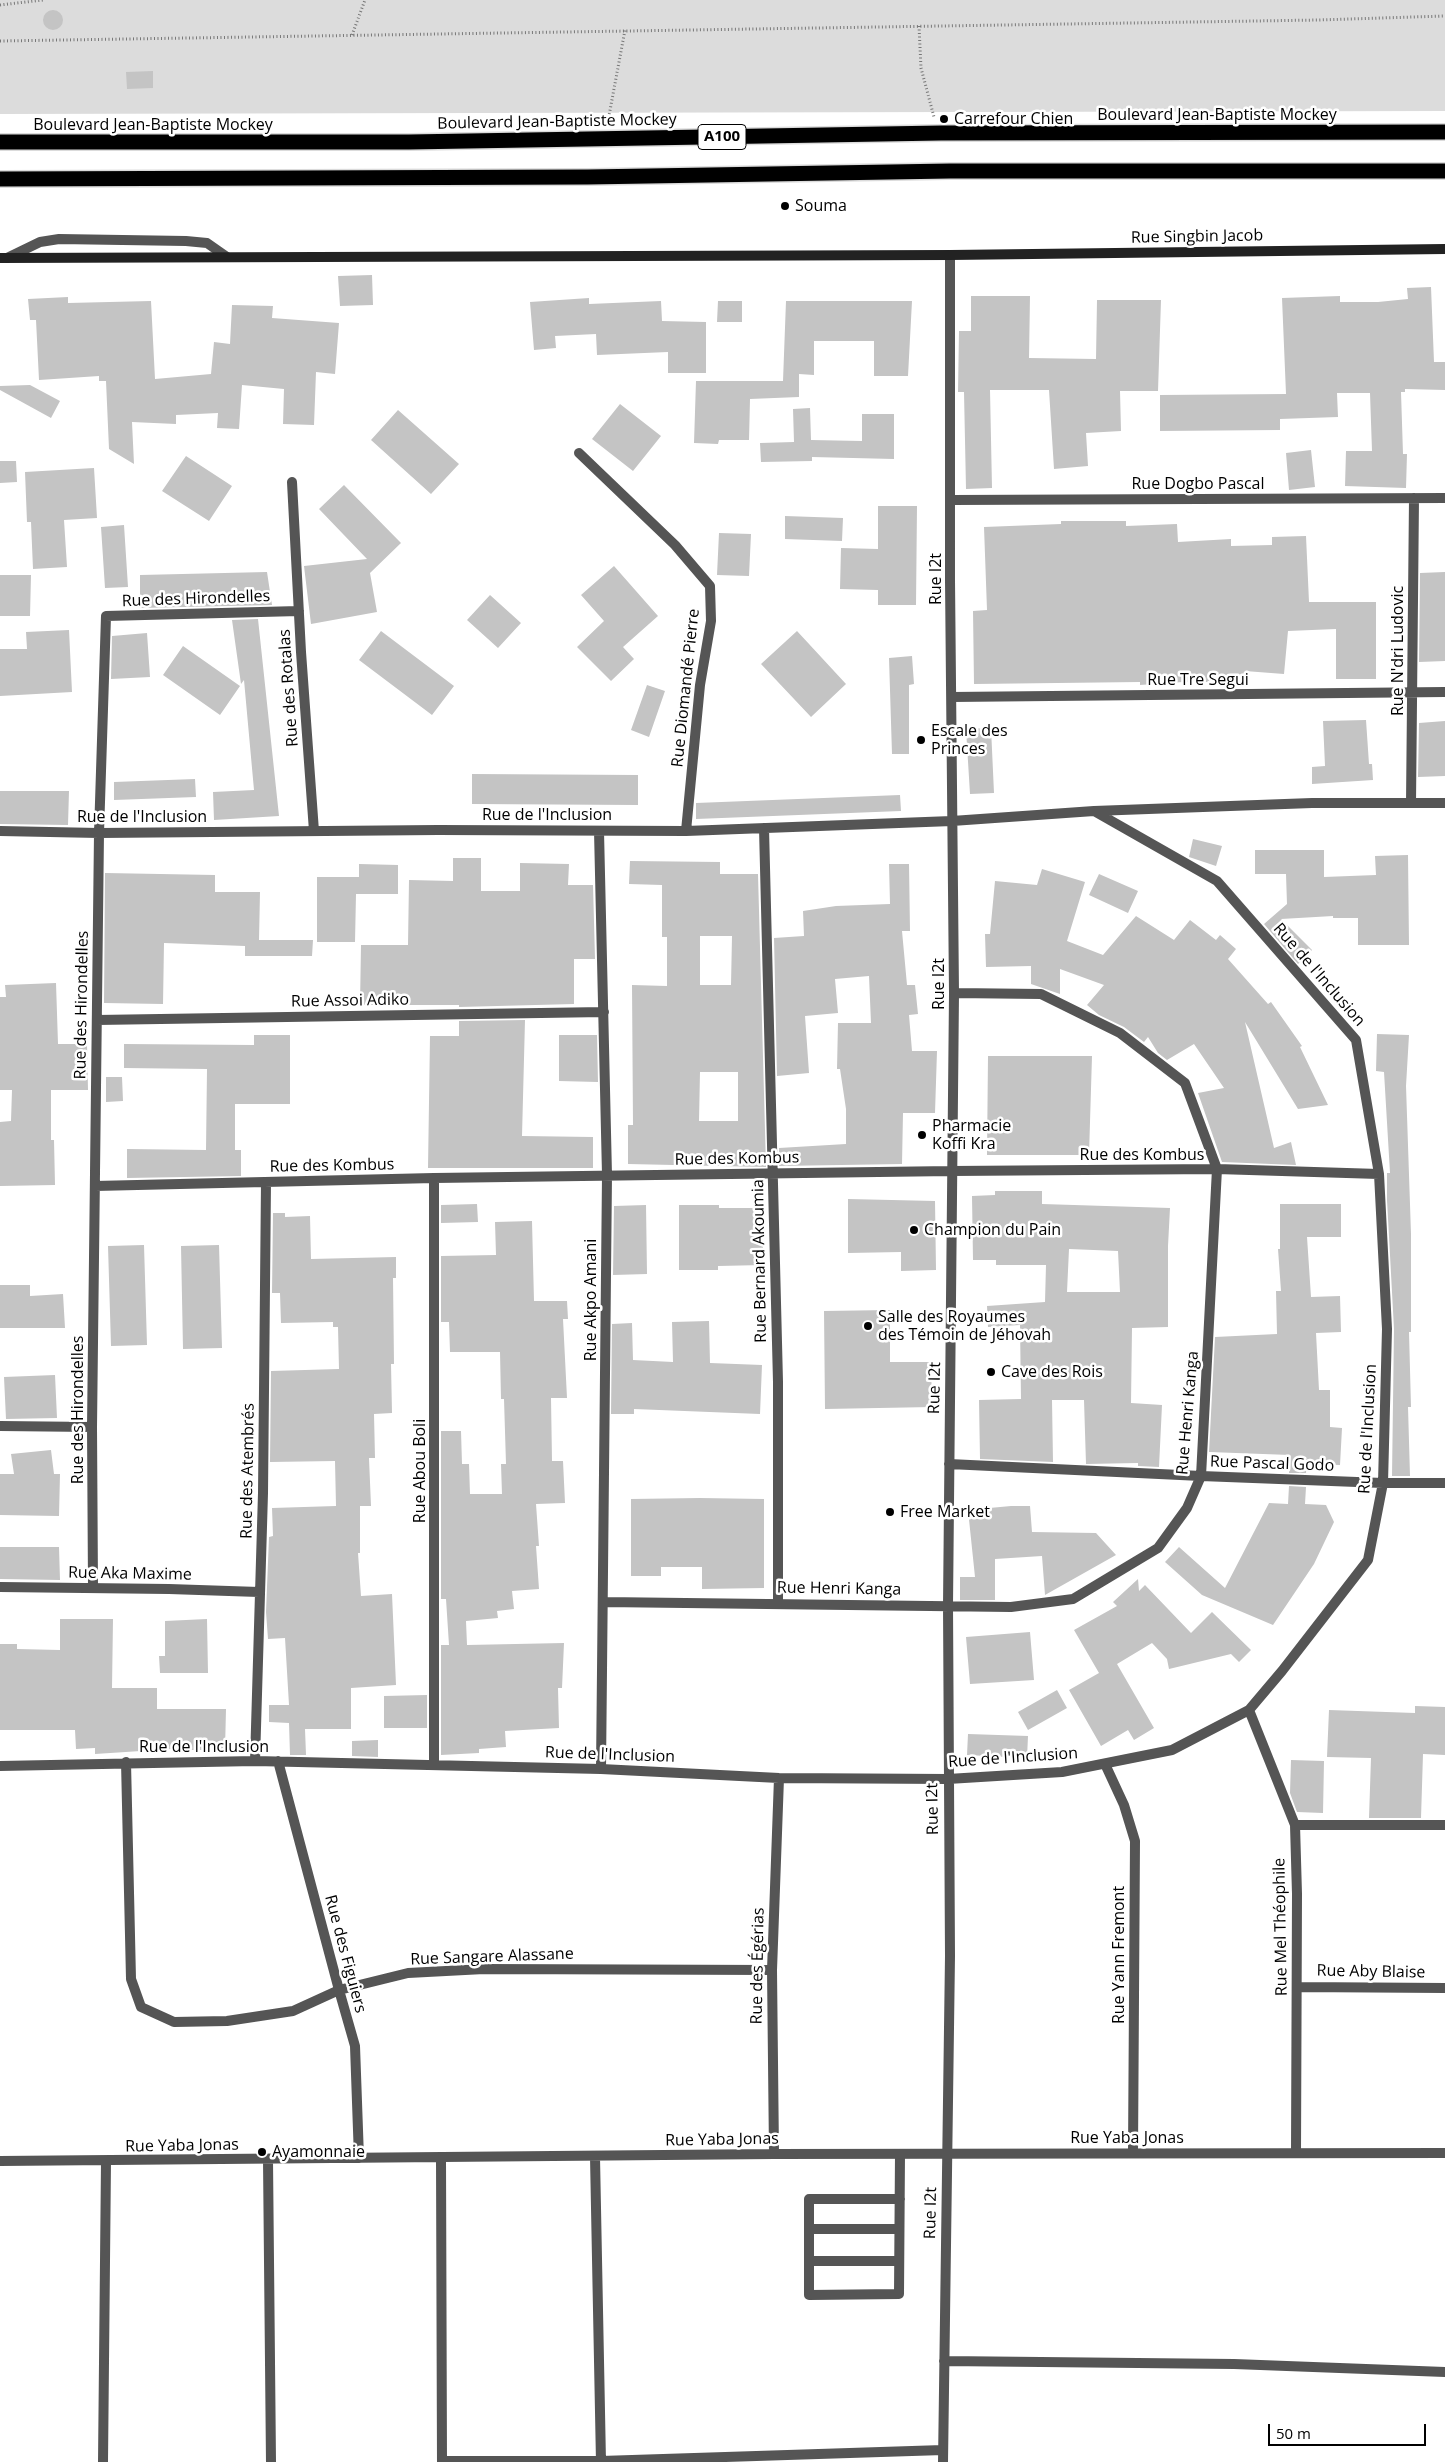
<!DOCTYPE html>
<html>
<head>
<meta charset="utf-8">
<style>
	body { margin:0 }
	#map { position:relative; width:1445px; height:2462px; overflow:hidden; background:#fff; font-family:"Open Sans",sans-serif }
	canvas { display:block }
	.scale { position:absolute; left:1268px; top:2424px; width:158px; height:22px; box-sizing:border-box; border:2px solid #000; border-top:0; padding-left:6px; font-size:15px; line-height:18px; white-space:nowrap; color:#000; -webkit-text-stroke:4px #fff; paint-order:stroke }
</style>
</head>
<body>
<div id="map">
<canvas width="1445" height="2462"></canvas>
<div class="scale">50 m</div>
</div>
<script>
const ctx = document.querySelector('canvas').getContext('2d');
ctx.lineJoin = 'round';
function fill(path, color) {
  ctx.fillStyle = color;
  ctx.fill(path, 'evenodd');
}
function poly(rows) {
  const path = new Path2D();
  for (const r of rows) {
    if (r.length === 3) {
      path.moveTo(r[0] + r[2], r[1]);
      path.arc(r[0], r[1], r[2], 0, 2 * Math.PI);
      continue;
    }
    path.moveTo(r[0], r[1]);
    for (let i = 2; i < r.length; i += 2) path.lineTo(r[i], r[i + 1]);
  }
  return path;
}
function strokePath(path, color, width, dash) {
  ctx.strokeStyle = color;
  ctx.lineWidth = width;
  ctx.lineCap = dash ? 'butt' : 'round';
  ctx.setLineDash(dash || []);
  ctx.stroke(path);
}
function write(font, color, halo, rows, align = 'center') {
  ctx.font = font + ' "Open Sans",sans-serif';
  ctx.lineWidth = 5;
  ctx.setLineDash([]);
  ctx.textBaseline = 'middle';
  ctx.strokeStyle = halo;
  ctx.fillStyle = color;
  for (const [text, x, y, turn = 0] of rows) {
    ctx.save();
    ctx.translate(x, y);
    ctx.rotate((+turn || 0) * Math.PI / 180);
    ctx.textAlign = isNaN(turn) ? turn : align;
    if (halo) ctx.strokeText(text, 0, 0);
    ctx.fillText(text, 0, 0);
    ctx.restore();
  }
}
fill(poly([
	[0,0,1445,0,1445,111,0,114]
]), '#dcdcdc');
fill(poly([
	[53,20,10],
	[153,71,153,88,127,89,126,72],
	[372,275,373,305,340,306,338,276],
	[1431,287,1434,362,1445,362,1445,390,1405,389,1405,392,1401,392,1403,454,1407,454,1406,488,1345,486,1346,451,1372,451,1370,393,1337,393,1338,417,1280,419,1280,430,1160,431,1160,395,1286,394,1282,298,1340,296,1340,302,1378,302,1408,299,1407,288],
	[971,296,1030,296,1029,358,1096,359,1097,300,1161,300,1158,391,1120,391,1121,431,1086,433,1088,466,1054,469,1049,390,990,390,992,488,966,489,964,392,958,392,959,331,971,331],
	[68,297,68,303,151,301,155,379,211,374,214,342,230,344,232,305,273,306,272,318,339,323,335,374,316,372,314,425,283,424,284,389,242,385,239,429,217,428,218,413,176,415,176,424,132,422,134,464,109,449,106,381,99,381,99,376,39,380,36,320,30,320,28,299],
	[589,298,589,304,661,301,662,321,706,322,706,373,668,373,668,352,597,355,596,334,555,336,556,348,534,350,530,302],
	[718,301,742,301,742,322,717,322],
	[786,301,912,301,908,376,874,376,874,341,814,341,814,375,799,374,799,397,750,399,749,440,719,440,718,444,694,443,696,381,783,381],
	[30,385,60,401,51,418,0,390,0,386],
	[620,404,661,436,633,471,592,439],
	[810,408,811,440,862,441,862,414,894,414,894,459,812,457,812,461,761,462,760,443,794,442,793,409],
	[398,410,459,464,431,494,371,440],
	[1311,450,1315,487,1289,490,1286,453],
	[186,456,232,486,209,521,162,491],
	[0,461,16,461,17,482,0,483],
	[94,468,97,518,64,520,67,567,33,569,31,522,27,522,25,472],
	[344,485,401,543,370,573,377,612,311,624,304,566,367,559,319,509],
	[878,506,917,506,916,605,878,605,878,590,840,589,841,548,878,549],
	[785,516,843,518,842,541,785,539],
	[1061,521,1126,521,1126,526,1177,524,1178,542,1231,539,1231,546,1272,545,1272,537,1306,536,1309,602,1376,602,1376,679,1336,679,1336,629,1288,631,1284,674,1245,671,1244,682,1183,682,1140,685,1140,682,974,684,973,611,987,610,984,527,1061,524],
	[124,525,128,587,105,588,101,527],
	[719,533,751,534,749,576,717,575],
	[614,566,658,616,623,647,634,659,611,681,577,647,604,621,581,595],
	[267,572,272,605,140,608,140,575],
	[1445,572,1445,661,1419,662,1420,573],
	[0,575,31,575,30,616,0,616],
	[490,595,521,623,498,648,467,620],
	[258,619,279,816,214,820,213,792,254,790,244,680,241,684,232,620],
	[69,630,72,692,0,696,0,649,27,649,26,632],
	[381,631,454,686,432,715,359,660],
	[797,631,846,684,811,717,761,664],
	[147,633,150,677,111,679,112,636],
	[183,646,240,686,220,715,163,675],
	[912,656,914,684,909,685,909,754,892,754,889,658],
	[647,685,665,691,649,737,631,730],
	[1366,720,1369,764,1372,764,1373,780,1312,784,1312,767,1325,766,1323,721],
	[1445,721,1445,776,1418,777,1419,723],
	[991,728,994,793,970,794,966,729],
	[472,774,638,775,638,805,472,804],
	[195,779,196,797,114,800,114,782],
	[0,791,69,791,68,825,0,824],
	[900,795,901,811,696,819,696,803],
	[1193,839,1222,846,1216,866,1189,857],
	[1255,850,1324,850,1324,877,1376,875,1375,856,1408,855,1409,945,1358,945,1358,918,1333,918,1333,916,1281,919,1312,950,1298,964,1264,924,1287,904,1286,874,1255,874],
	[453,858,481,858,481,891,520,891,520,863,569,864,568,885,593,885,595,959,574,959,574,1004,459,1007,459,1005,360,1005,361,945,408,945,409,880,453,881],
	[630,861,720,862,720,874,758,874,766,1167,628,1164,628,1125,633,1125,632,985,667,986,667,937,662,937,662,885,629,884],
	[700,936,732,936,731,985,700,985],
	[700,1072,738,1072,738,1121,699,1121],
	[359,864,398,865,398,894,356,894,355,942,317,942,317,877,359,877],
	[889,864,909,864,910,931,902,931,907,985,915,985,918,1014,909,1015,912,1051,937,1051,935,1113,903,1113,902,1164,779,1166,779,1148,846,1144,846,1109,840,1069,837,1069,838,1023,871,1023,869,976,835,979,838,1013,805,1016,809,1073,777,1076,774,938,804,936,803,911,836,906,890,904],
	[1042,869,1085,882,1067,941,1103,955,1136,916,1174,940,1190,920,1216,940,1220,935,1236,949,1228,959,1268,1004,1271,1002,1302,1046,1300,1047,1328,1105,1298,1109,1245,1022,1274,1148,1291,1142,1296,1165,1222,1162,1198,1093,1224,1088,1194,1044,1167,1060,1158,1053,1148,1037,1144,1042,1124,1027,1099,1015,1087,1005,1104,985,1060,969,1060,994,1031,984,1031,966,986,967,985,934,990,934,995,881,1037,885],
	[105,873,215,875,215,892,260,892,259,940,313,940,312,956,245,956,245,946,164,943,163,1004,104,1003],
	[1099,874,1138,891,1128,913,1089,895],
	[56,983,58,1044,87,1044,88,1090,51,1090,51,1140,54,1140,55,1185,0,1186,0,1122,11,1121,12,1090,0,1090,0,997,6,997,5,985],
	[525,1020,522,1136,593,1137,593,1168,428,1168,430,1036,459,1036,459,1021],
	[1377,1034,1409,1035,1406,1086,1411,1234,1411,1332,1409,1332,1411,1407,1408,1407,1410,1476,1392,1476,1394,1329,1387,1200,1387,1173,1390,1173,1384,1072,1376,1071],
	[254,1035,290,1035,290,1104,235,1104,235,1150,241,1150,241,1176,127,1178,127,1149,206,1150,207,1069,124,1068,124,1044,254,1045],
	[559,1035,597,1035,598,1082,559,1081],
	[988,1056,1092,1056,1089,1155,987,1155],
	[106,1077,122,1077,123,1101,106,1102],
	[995,1191,1042,1191,1042,1204,1170,1208,1168,1246,1168,1327,1132,1328,1131,1403,1162,1405,1159,1467,1138,1466,1138,1463,1086,1464,1084,1400,1052,1400,1053,1462,980,1459,979,1400,1021,1399,1020,1325,988,1327,987,1306,1045,1302,1046,1265,996,1265,996,1260,973,1260,972,1196,995,1195],
	[1069,1249,1118,1251,1120,1292,1067,1292],
	[848,1199,935,1201,936,1270,901,1271,901,1252,848,1253],
	[477,1204,478,1222,441,1223,441,1205],
	[1280,1204,1341,1204,1341,1237,1307,1237,1311,1297,1340,1296,1341,1332,1316,1333,1319,1390,1330,1390,1330,1427,1342,1428,1340,1465,1307,1464,1306,1473,1289,1473,1290,1455,1209,1452,1215,1337,1277,1334,1276,1291,1281,1291,1278,1249,1280,1249],
	[646,1205,647,1274,613,1275,614,1206],
	[679,1205,719,1205,719,1208,763,1208,763,1265,718,1266,718,1270,679,1270],
	[273,1213,285,1213,285,1217,310,1216,311,1259,396,1257,396,1278,393,1278,394,1364,391,1364,392,1413,374,1414,375,1458,369,1458,371,1506,360,1506,360,1553,358,1553,361,1596,392,1594,396,1685,351,1688,351,1729,305,1729,306,1755,290,1755,289,1723,269,1722,269,1705,289,1705,285,1638,268,1639,266,1612,269,1537,273,1536,272,1508,336,1506,335,1461,270,1462,271,1371,339,1369,338,1327,333,1327,333,1322,281,1323,280,1293,272,1293],
	[532,1221,534,1301,567,1301,568,1319,563,1319,567,1398,551,1398,552,1461,563,1461,565,1503,536,1504,539,1546,536,1546,539,1589,512,1591,514,1609,497,1611,498,1618,466,1621,467,1645,564,1643,562,1688,558,1688,559,1728,505,1731,506,1747,479,1749,479,1753,441,1755,441,1645,449,1645,446,1599,441,1599,441,1431,461,1431,462,1464,469,1464,470,1494,502,1494,501,1464,506,1464,504,1399,501,1399,500,1352,450,1352,449,1322,441,1322,441,1256,496,1255,495,1222],
	[144,1245,147,1345,111,1346,108,1246],
	[219,1245,222,1348,183,1349,181,1246],
	[0,1285,30,1285,30,1296,63,1294,65,1328,0,1328],
	[890,1310,890,1362,931,1362,932,1407,825,1409,824,1311],
	[709,1321,710,1363,762,1365,760,1414,634,1409,634,1414,611,1414,612,1324,632,1323,633,1360,673,1362,672,1322],
	[55,1375,57,1418,6,1419,4,1377],
	[51,1450,54,1474,60,1474,59,1516,0,1515,0,1474,14,1474,11,1454],
	[1289,1486,1306,1487,1305,1504,1326,1505,1334,1522,1314,1564,1273,1625,1202,1595,1165,1562,1179,1547,1225,1588,1269,1503,1288,1504],
	[700,1498,764,1499,764,1588,702,1589,702,1567,661,1567,661,1576,631,1576,631,1499],
	[1011,1506,1030,1506,1032,1532,1096,1533,1116,1555,1045,1595,1042,1556,995,1559,995,1600,960,1600,960,1577,975,1577,968,1510],
	[0,1547,59,1547,60,1580,0,1579],
	[1138,1579,1139,1591,1145,1585,1191,1633,1212,1612,1251,1650,1239,1662,1231,1654,1169,1669,1167,1659,1152,1643,1117,1664,1154,1728,1134,1740,1128,1730,1101,1746,1069,1690,1099,1673,1074,1630,1117,1606,1113,1602],
	[60,1619,113,1619,112,1688,157,1688,157,1709,226,1709,225,1750,187,1750,187,1748,95,1754,95,1748,76,1749,75,1730,0,1730,0,1644,17,1644,17,1649,60,1650],
	[207,1619,208,1673,160,1673,159,1656,165,1656,165,1621],
	[1030,1632,1034,1680,970,1684,966,1637],
	[1057,1690,1067,1708,1028,1730,1018,1712],
	[427,1695,427,1728,384,1728,384,1696],
	[1415,1706,1445,1707,1445,1755,1423,1754,1421,1818,1369,1818,1371,1758,1327,1757,1329,1710,1415,1713],
	[968,1734,1028,1736,1027,1758,967,1755],
	[378,1740,378,1757,352,1756,352,1741],
	[1291,1760,1324,1761,1323,1813,1297,1812,1290,1793]
]), '#c4c4c4');
const highway = poly([
	[0,142,409,142,941,133,1445,132],
	[0,179,588,177,950,171,1445,171]
]);
strokePath(highway, '#dbdbdb', 18);
strokePath(poly([
	[0,5,43,0],
	[919,26,921,68,934,117],
	[352,35,365,0],
	[0,41,1318,20,1445,16],
	[608,121,625,30]
]), '#777', 3, [1, 2.5]);
strokePath(poly([
	[7,258,40,242,59,239,186,241,207,243,227,257],
	[900,2199,809,2199,809,2295,899,2294,900,2154],
	[809,2229,899,2229],
	[809,2261,899,2261]
]), '#555', 10);
strokePath(poly([
	[579,453,675,545,710,586,711,621,700,685,686,831],
	[292,482,301,652,314,831],
	[952,500,1445,498],
	[952,697,1445,692],
	[1411,803,1414,498],
	[764,828,778,1382,778,1603],
	[0,831,99,833,438,830,686,831,952,821,1094,811,1312,803,1445,803],
	[599,831,607,1175,601,1769],
	[97,1020,604,1012],
	[434,1178,434,1764],
	[95,1186,434,1178,952,1171,1217,1169,1379,1174],
	[0,1426,92,1427],
	[949,1464,1201,1476,1383,1483,1445,1483],
	[0,1587,169,1589,259,1592],
	[93,1587,92,1427,99,833,106,616,299,611],
	[604,1602,1011,1607,1073,1599,1158,1548,1187,1508,1201,1476,1217,1169,1185,1083,1120,1033,1041,994,954,993],
	[1249,1710,1295,1825,1297,1894,1296,2152],
	[255,1761,263,1493,266,1182],
	[278,1761,339,1990,355,2046,359,2158],
	[126,1762,131,1979,141,2007,174,2022,227,2021,293,2011,339,1990,408,1973,484,1969,772,1970],
	[1105,1764,1124,1805,1135,1841,1133,2153],
	[0,1766,255,1761,601,1769,779,1778,948,1779,1062,1772,1172,1750,1249,1710,1282,1671,1368,1560,1383,1483,1387,1329,1379,1174,1356,1040,1217,881,1094,811],
	[1295,1825,1445,1825],
	[1297,1987,1445,1988],
	[774,2154,772,1970,779,1778],
	[441,2157,442,2462],
	[595,2157,601,2462],
	[268,2160,271,2462],
	[0,2161,774,2154,1445,2153],
	[944,2361,1234,2364,1445,2372],
	[442,2461,601,2461,943,2450],
	[103,2462,106,2161],
	[943,2462,950,1956,948,1605,954,993,950,580,950,255]
]), '#555', 10);
strokePath(poly([
	[0,258,950,255,1445,249]
]), '#222', 10);
strokePath(highway, '#000', 15);
for (const [x, y, r, color] of [
	[944,119,5,"#000"],
	[785,206,5,"#000"],
	[921,740,5,"#000"],
	[922,1135,5,"#000"],
	[914,1230,5,"#000"],
	[868,1326,5,"#000"],
	[991,1372,5,"#000"],
	[890,1512,5,"#000"],
	[262,2152,5,"#000"]
]) {
  const dot = new Path2D();
  dot.arc(x, y, r, 0, 2 * Math.PI);
  ctx.fillStyle = color;
  ctx.fill(dot);
  strokePath(dot, '#fff', 2);
}
for (const [x, y, w] of [
	[722,137,48]
]) {
  const box = new Path2D();
  box.roundRect(x - w / 2, y - 12.5, w, 25, 4);
  ctx.fillStyle = '#fff';
  ctx.fill(box);
  strokePath(box, '#000', 1);
}
write('bold 15px', '#000', null, [
	["A100",722,137]
]);
write('16px', '#000', '#fff', [
	["Boulevard Jean-Baptiste Mockey",1217,115],
	["Boulevard Jean-Baptiste Mockey",557,122,-1],
	["Boulevard Jean-Baptiste Mockey",153,125],
	["Rue Singbin Jacob",1197,237,-1],
	["Rue Dogbo Pascal",1198,484],
	["Rue I2t",936,579,-90],
	["Rue des Hirondelles",196,599,-2],
	["Rue N'dri Ludovic",1398,651,-90],
	["Rue Tre Segui",1198,680],
	["Rue des Rotalas",289,688,-94],
	["Rue Diomandé Pierre",686,688,-84],
	["Rue de l'Inclusion",547,815],
	["Rue de l'Inclusion",142,817],
	["Rue de l'Inclusion",1319,975,49],
	["Rue I2t",939,984,-90],
	["Rue Assoi Adiko",350,1001,-1],
	["Rue des Hirondelles",82,1005,-89],
	["Rue des Kombus",1142,1155],
	["Rue des Kombus",737,1159,-1],
	["Rue des Kombus",332,1166,-1],
	["Rue Bernard Akoumia",760,1261,-91],
	["Rue Akpo Amani",591,1300,-90],
	["Rue I2t",935,1388,-89],
	["Rue des Hirondelles",78,1410,-90],
	["Rue Henri Kanga",1188,1413,-85],
	["Rue de l'Inclusion",1368,1429,-87],
	["Rue Pascal Godo",1272,1464,2],
	["Rue des Atembrés",248,1471,-89],
	["Rue Abou Boli",420,1471,-90],
	["Rue Aka Maxime",130,1574,1],
	["Rue Henri Kanga",839,1589,1],
	["Rue de l'Inclusion",204,1747],
	["Rue de l'Inclusion",610,1755,2],
	["Rue de l'Inclusion",1013,1758,-4],
	["Rue I2t",933,1809,-91],
	["Rue Mel Théophile",1281,1927,-91],
	["Rue des Figuiers",345,1954,75],
	["Rue Yann Fremont",1119,1955,-90],
	["Rue Sangare Alassane",492,1957,-2],
	["Rue des Égérias",758,1966,-89],
	["Rue Aby Blaise",1371,1972,1],
	["Rue Yaba Jonas",1127,2138],
	["Rue Yaba Jonas",722,2140,-1],
	["Rue Yaba Jonas",182,2146,-1],
	["Rue I2t",931,2213,-89]
]);
write('16px', '#000', '#fff', [
	["Carrefour Chien",954,119],
	["Souma",795,206],
	["Escale des",931,731],
	["Princes",931,749],
	["Pharmacie",932,1126],
	["Koffi Kra",932,1144],
	["Champion du Pain",924,1230],
	["Salle des Royaumes",878,1317],
	["des Témoin de Jéhovah",878,1335],
	["Cave des Rois",1001,1372],
	["Free Market",900,1512],
	["Ayamonnaie",272,2152]
], 'left');
</script>
</body>
</html>
